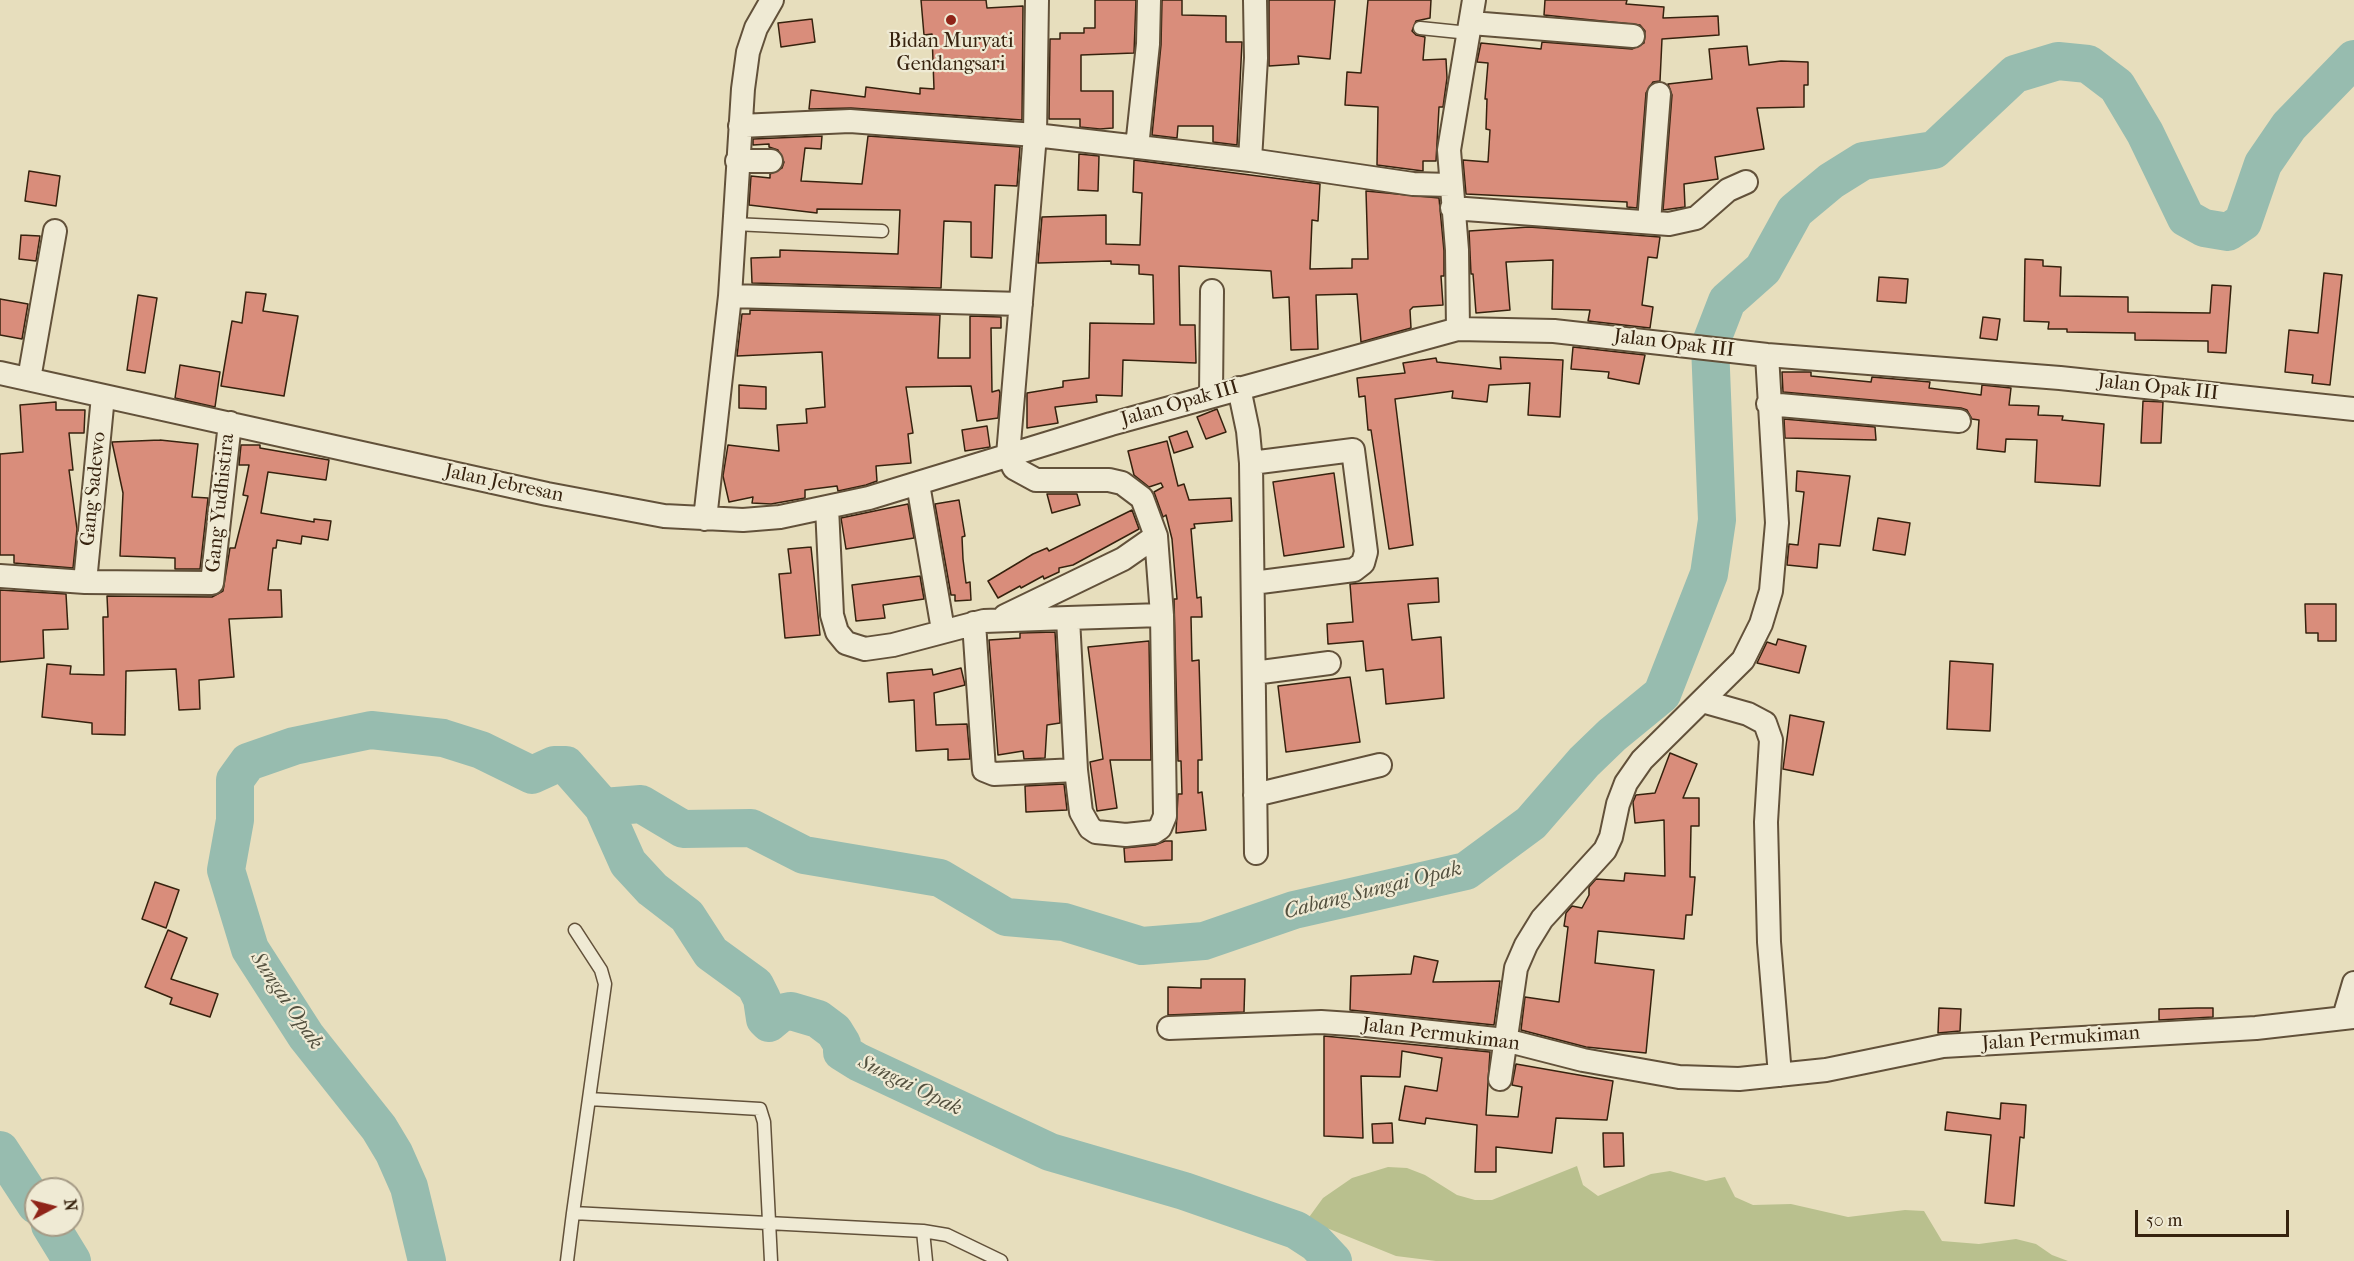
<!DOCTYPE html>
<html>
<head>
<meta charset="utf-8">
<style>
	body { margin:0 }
	#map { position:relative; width:2354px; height:1261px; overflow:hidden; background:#e7debd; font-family:"IM FELL French Canon",serif }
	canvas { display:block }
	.north { position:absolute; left:24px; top:1177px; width:60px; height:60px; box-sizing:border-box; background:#efead4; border:2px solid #a59a85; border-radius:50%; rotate:83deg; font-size:16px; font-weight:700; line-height:24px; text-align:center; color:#36220e }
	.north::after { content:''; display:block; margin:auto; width:21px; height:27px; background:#8f2418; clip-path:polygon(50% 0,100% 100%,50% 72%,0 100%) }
	.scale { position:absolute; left:2135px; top:1210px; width:154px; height:27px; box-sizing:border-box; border:3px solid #36220e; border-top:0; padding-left:8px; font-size:18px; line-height:21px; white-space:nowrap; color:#36220e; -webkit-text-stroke:4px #efead4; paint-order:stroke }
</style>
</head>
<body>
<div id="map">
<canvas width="2354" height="1261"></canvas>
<div class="north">N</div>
<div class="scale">50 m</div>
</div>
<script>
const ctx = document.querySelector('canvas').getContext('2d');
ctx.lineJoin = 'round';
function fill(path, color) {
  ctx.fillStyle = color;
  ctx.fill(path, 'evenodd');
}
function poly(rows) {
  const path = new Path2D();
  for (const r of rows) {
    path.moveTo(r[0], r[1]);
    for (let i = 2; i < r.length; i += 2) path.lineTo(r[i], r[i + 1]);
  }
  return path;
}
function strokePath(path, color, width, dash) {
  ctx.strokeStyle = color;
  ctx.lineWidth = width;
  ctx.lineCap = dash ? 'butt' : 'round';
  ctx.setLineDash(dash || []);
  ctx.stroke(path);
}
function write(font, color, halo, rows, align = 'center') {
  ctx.font = font + ' "IM FELL French Canon",serif';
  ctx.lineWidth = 4.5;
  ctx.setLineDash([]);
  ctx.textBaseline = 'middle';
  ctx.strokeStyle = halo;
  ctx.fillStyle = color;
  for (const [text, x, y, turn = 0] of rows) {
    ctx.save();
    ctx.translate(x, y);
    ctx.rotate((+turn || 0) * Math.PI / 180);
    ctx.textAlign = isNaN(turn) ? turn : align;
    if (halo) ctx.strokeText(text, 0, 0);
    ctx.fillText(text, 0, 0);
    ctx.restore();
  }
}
fill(poly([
	[1577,1166,1583,1185,1598,1196,1651,1174,1670,1171,1706,1181,1725,1177,1735,1197,1753,1205,1791,1204,1848,1217,1905,1210,1924,1211,1942,1241,1979,1244,2016,1239,2036,1244,2052,1255,2068,1261,1436,1261,1396,1256,1307,1220,1323,1198,1352,1178,1388,1167,1407,1168,1425,1175,1457,1195,1475,1200,1492,1200]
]), '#b9c08e');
strokePath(poly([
	[603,807,641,804,683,829,751,828,804,855,940,878,1006,917,1064,922,1142,946,1204,941,1294,910,1466,871,1531,823,1584,762,1612,735,1662,694,1709,574,1717,520,1710,345,1727,301,1763,269,1795,211,1831,181,1863,161,1934,150,2015,74,2058,61,2088,64,2117,86,2145,133,2186,218,2204,228,2228,232,2243,222,2263,164,2289,126,2354,59],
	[0,1150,36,1205],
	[50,1225,72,1261],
	[427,1261,409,1187,394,1153,379,1128,306,1036,250,949,226,870,235,820,235,780,248,762,294,746,371,730,443,738,481,750,532,775,554,765,566,765,603,807,628,863,652,889,687,916,711,953,755,985,762,999,765,1019,769,1023,781,1013,791,1011,818,1019,834,1031,842,1044,842,1052,858,1062,1050,1152,1184,1191,1296,1230,1316,1243,1333,1261]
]), '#97bcaf', 38);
const building = poly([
	[921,0,986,0,987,8,1023,6,1022,120,851,108,809,109,811,90,865,97,866,87,920,94,920,88,934,89,932,34,924,35,921,0],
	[1095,0,1136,0,1134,53,1081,55,1081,91,1113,91,1113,128,1100,129,1080,127,1080,119,1049,119,1050,39,1060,39,1060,33,1084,33,1084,28,1095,28,1095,0],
	[1162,0,1182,0,1182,15,1226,16,1226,42,1242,42,1237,145,1213,142,1213,126,1178,126,1177,138,1152,135,1161,45,1162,0],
	[1269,0,1335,0,1330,59,1298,56,1299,64,1269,66,1269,0],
	[1368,0,1431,0,1430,18,1416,21,1412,31,1416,35,1425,37,1423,60,1446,59,1447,78,1443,107,1439,107,1436,161,1423,161,1423,171,1377,165,1378,107,1345,105,1347,72,1361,73,1368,0],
	[1545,0,1627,0,1626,4,1664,7,1663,18,1718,16,1719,35,1662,39,1660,81,1653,82,1646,93,1637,208,1627,207,1627,202,1466,194,1463,160,1488,162,1490,130,1486,129,1487,99,1485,99,1488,63,1477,62,1481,43,1541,49,1542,42,1632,49,1644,43,1645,31,1640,25,1544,15,1545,0],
	[812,19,815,42,781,47,778,23,812,19],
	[1747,46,1749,65,1781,61,1808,62,1808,85,1804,85,1804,107,1757,108,1764,149,1715,157,1718,179,1684,184,1685,207,1663,210,1672,95,1668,84,1712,79,1709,49,1747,46],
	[822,136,821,149,805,148,801,181,862,184,868,136,1020,147,1017,186,995,185,992,258,971,257,971,222,944,221,941,288,752,283,751,258,780,257,780,250,898,254,900,210,817,209,817,213,749,205,751,176,770,178,770,174,782,168,784,162,778,150,769,147,769,144,753,145,753,139,822,136],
	[1079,154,1099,156,1098,191,1078,190,1079,154],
	[1134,160,1320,184,1318,221,1312,220,1310,269,1352,268,1352,259,1368,259,1366,191,1439,198,1444,251,1444,276,1441,276,1443,305,1413,307,1410,310,1411,328,1361,342,1357,294,1316,295,1318,349,1291,350,1289,297,1273,298,1271,271,1179,266,1180,325,1195,325,1196,363,1123,360,1122,396,1096,395,1097,402,1055,407,1058,423,1027,428,1027,393,1063,387,1063,381,1089,378,1090,323,1154,324,1153,275,1139,274,1139,265,1111,264,1111,261,1038,263,1042,217,1106,215,1106,244,1140,245,1142,193,1133,192,1134,160],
	[29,171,60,176,56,206,25,201,29,171],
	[1529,227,1660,237,1657,258,1648,257,1642,305,1653,307,1650,328,1588,321,1590,310,1552,309,1553,260,1506,262,1510,310,1476,313,1473,274,1471,274,1469,231,1529,227],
	[21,235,40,236,36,261,19,259,21,235],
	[2025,259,2043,260,2043,266,2061,267,2060,296,2128,297,2128,312,2210,313,2212,285,2231,286,2226,353,2208,352,2208,341,2135,340,2135,333,2067,332,2067,329,2048,329,2049,322,2024,321,2025,259],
	[2324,273,2342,275,2330,385,2312,383,2313,375,2285,372,2289,330,2318,333,2324,273],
	[1879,277,1908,279,1906,303,1877,301,1879,277],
	[246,292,266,294,263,311,298,316,284,396,221,386,232,321,242,323,246,292],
	[138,295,157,298,145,373,127,370,138,295],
	[0,299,28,304,22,339,0,335,0,299],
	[750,310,940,315,938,358,970,358,970,316,1001,317,1001,328,991,328,992,392,999,390,1000,393,998,418,977,421,971,386,906,387,913,433,908,434,911,463,876,466,877,481,866,485,838,491,837,486,805,490,805,498,771,504,752,503,753,497,729,502,723,476,728,445,779,451,777,425,807,423,806,409,825,407,822,352,737,356,742,314,750,314,750,310],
	[1983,317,2000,319,1997,340,1980,338,1983,317],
	[1573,347,1645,355,1639,384,1608,378,1609,372,1571,369,1573,347],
	[1500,357,1563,360,1560,417,1528,415,1530,383,1489,385,1487,402,1452,398,1453,391,1395,399,1413,545,1389,549,1371,430,1368,430,1365,396,1359,397,1357,378,1405,373,1403,363,1436,358,1437,362,1501,369,1500,357],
	[180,365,220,372,215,407,175,398,180,365],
	[1782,372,1811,372,1811,376,1871,382,1872,377,1930,382,1929,388,1981,395,1982,385,2011,388,2009,405,2039,406,2038,415,2063,416,2062,420,2104,424,2100,486,2035,482,2037,440,2006,439,2005,452,1977,449,1979,420,1972,419,1967,410,1961,408,1783,392,1782,372],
	[739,385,766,387,766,409,739,408,739,385],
	[2143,401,2163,402,2161,443,2141,443,2143,401],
	[56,402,56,410,85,410,84,433,69,433,73,470,69,470,77,529,73,568,14,563,14,555,0,555,0,454,23,452,20,405,56,402],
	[1217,409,1226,432,1206,439,1197,417,1217,409],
	[1784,419,1875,427,1876,440,1785,438,1784,419],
	[987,426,990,447,965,451,962,430,987,426],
	[1187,431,1193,447,1174,453,1169,437,1187,431],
	[160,440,198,444,192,497,208,498,200,569,175,569,175,558,120,556,123,493,112,442,160,440],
	[1167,441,1178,486,1184,484,1189,500,1231,498,1232,521,1194,524,1195,528,1191,529,1197,598,1201,597,1202,617,1191,617,1192,661,1199,660,1202,760,1198,760,1198,793,1202,792,1206,830,1176,833,1178,794,1182,794,1181,761,1178,761,1174,599,1177,599,1172,539,1166,515,1163,517,1154,492,1163,487,1161,483,1149,487,1134,475,1128,451,1167,441],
	[241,445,260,445,260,448,329,460,326,480,268,472,261,513,314,522,314,519,331,521,328,540,302,536,301,544,277,540,276,548,273,548,268,590,281,590,282,617,229,619,234,677,199,680,200,709,179,710,176,669,126,671,125,735,92,734,92,723,42,717,47,664,71,666,70,674,104,675,103,617,108,617,107,596,212,597,223,591,230,548,235,548,248,496,243,495,249,465,239,465,241,445],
	[1797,471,1850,476,1840,546,1819,544,1817,568,1787,565,1789,544,1798,545,1804,492,1796,491,1797,471],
	[1334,473,1344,547,1284,556,1273,482,1334,473],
	[1047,494,1077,494,1080,505,1052,513,1047,494],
	[959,500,965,536,962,537,963,559,966,583,970,582,971,600,955,601,955,595,951,595,935,504,959,500],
	[908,504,914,538,846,549,841,518,908,504],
	[1132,510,1139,529,1073,565,1059,568,1059,572,1044,579,1043,576,1021,588,1020,586,998,598,988,581,1033,554,1047,548,1049,551,1132,510],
	[1878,518,1910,523,1905,555,1873,550,1878,518],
	[811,547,820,635,785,638,779,574,791,573,788,549,811,547],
	[920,576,924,599,883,605,885,618,856,621,852,585,920,576],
	[1438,578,1439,602,1408,604,1412,640,1441,637,1444,698,1386,704,1383,669,1366,671,1363,641,1328,644,1327,624,1353,622,1350,584,1438,578],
	[0,590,66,594,68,629,43,630,44,658,0,662,0,590],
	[2305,604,2336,604,2336,641,2318,641,2318,633,2306,633,2305,604],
	[1055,632,1060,723,1047,725,1045,758,1024,759,1023,751,998,755,989,640,1020,638,1020,633,1055,632],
	[1778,639,1806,646,1799,673,1757,663,1767,642,1776,645,1778,639],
	[1149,641,1151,760,1110,760,1117,808,1097,811,1090,762,1103,759,1088,647,1149,641],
	[1950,661,1993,664,1990,731,1947,729,1950,661],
	[961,668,965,685,934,693,936,725,967,724,970,759,948,760,948,749,916,751,914,700,889,702,887,673,932,669,933,675,961,668],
	[1350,677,1360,742,1286,752,1278,686,1350,677],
	[1790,715,1824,722,1813,775,1783,769,1790,715],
	[1670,753,1697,764,1683,798,1699,798,1699,826,1691,826,1690,877,1695,877,1692,915,1686,915,1684,939,1598,931,1595,963,1654,970,1646,1053,1586,1047,1521,1030,1525,997,1559,1002,1568,927,1564,926,1566,913,1572,906,1582,908,1589,895,1589,887,1596,879,1624,881,1625,873,1665,876,1664,820,1635,823,1633,802,1636,795,1655,793,1670,753],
	[1064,784,1067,810,1026,812,1025,786,1064,784],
	[1165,841,1172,841,1172,860,1125,862,1124,848,1155,845,1165,841],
	[155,882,179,890,166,928,142,919,155,882],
	[168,930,187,938,171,979,218,994,210,1017,170,1004,172,998,145,987,168,930],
	[1414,956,1438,961,1433,982,1500,981,1494,1025,1350,1010,1351,976,1411,974,1414,956],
	[1201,979,1245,979,1244,1012,1168,1015,1168,987,1201,988,1201,979],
	[1939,1008,1961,1009,1960,1031,1938,1033,1939,1008],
	[2197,1008,2213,1008,2213,1017,2159,1020,2159,1009,2197,1008],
	[1324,1036,1490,1052,1486,1115,1518,1117,1522,1087,1512,1085,1516,1064,1613,1081,1607,1120,1556,1118,1552,1153,1496,1147,1496,1172,1475,1172,1477,1125,1426,1118,1425,1124,1399,1120,1405,1086,1437,1091,1442,1058,1402,1051,1400,1077,1361,1076,1363,1138,1324,1136,1324,1036],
	[2001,1103,2026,1105,2024,1138,2020,1137,2014,1206,1985,1203,1991,1135,1945,1130,1947,1112,2000,1119,2001,1103],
	[1392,1123,1393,1143,1373,1143,1372,1124,1392,1123],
	[1603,1133,1623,1133,1624,1166,1604,1167,1603,1133]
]);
fill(building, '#d98d7b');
strokePath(building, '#36220e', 1.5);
const service = poly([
	[1420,28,1469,33],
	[734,224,882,231],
	[589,1099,760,1109,764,1122,771,1261],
	[573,1213,605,984,601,970,575,930],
	[923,1231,926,1261],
	[567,1261,573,1213,923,1231,947,1235,1001,1261]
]);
const minor = poly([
	[1471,23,1633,36],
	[740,126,850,121,1035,135,1037,0],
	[1137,147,1148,44,1149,0],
	[1250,160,1256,58,1255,0],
	[737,161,771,161],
	[1452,208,1669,224,1696,218,1728,190,1746,182],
	[1649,222,1659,94],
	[730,296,1021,304],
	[1458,329,1457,250,1449,150,1474,0],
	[0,373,547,494,664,516,743,520,780,517,869,498,1111,424,1458,329,1554,331,1767,355,2060,378,2354,409],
	[29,379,55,231],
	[1239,388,1248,431,1251,463,1256,853],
	[1211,395,1212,291],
	[1768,404,1959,421],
	[1251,463,1353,450,1366,552,1363,563,1354,570,1253,583],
	[918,484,943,630],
	[827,507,832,615,837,632,846,643,865,649,893,645,984,621,1068,618,1076,770,1081,812,1090,828,1096,832,1126,835,1154,832,1160,828,1165,816,1162,615,1156,536,1142,498,1122,483,1109,480,1036,480,1014,468,1008,455,1035,135,1250,160,1413,184,1450,185],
	[705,519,730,296,743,89,748,52,756,28,772,0],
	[0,576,85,582,212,583,230,423],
	[85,582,103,396],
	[1005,616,1123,559,1156,536],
	[1068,618,1162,615],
	[974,623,984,770,994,774,1076,770],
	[1254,673,1329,663],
	[1702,701,1748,714,1765,723,1771,740,1766,822,1769,942,1780,1075],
	[1255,795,1380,765],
	[2344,1017,2354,983],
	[1169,1028,1321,1022,1366,1025,1505,1040,1583,1060,1679,1077,1739,1079,1826,1070,1943,1046,2256,1028,2354,1017],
	[1500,1079,1516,968,1526,945,1542,919,1605,850,1611,837,1618,804,1626,783,1642,760,1743,660,1761,624,1771,591,1777,523,1767,355]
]);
strokePath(service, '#62513a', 15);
strokePath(minor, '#62513a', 26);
strokePath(service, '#efead4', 12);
strokePath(minor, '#efead4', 22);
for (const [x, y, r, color] of [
	[951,20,6,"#8f2418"]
]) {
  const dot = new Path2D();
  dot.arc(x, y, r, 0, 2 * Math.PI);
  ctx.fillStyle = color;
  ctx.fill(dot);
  strokePath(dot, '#efead4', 2);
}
write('20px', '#36220e', '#efead4', [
	["Bidan Muryati",951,42],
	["Gendangsari",951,65]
]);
write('20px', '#36220e', '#efead4', [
	["Jalan Opak III",1674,344,7],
	["Jalan Opak III",2158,388,6],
	["Jalan Opak III",1180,404,-16],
	["Jalan Jebresan",504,484,12],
	["Gang Sadewo",94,489,-84],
	["Gang Yudhistira",221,503,-84],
	["Jalan Permukiman",1441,1035,7],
	["Jalan Permukiman",2061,1039,-4]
]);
write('italic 21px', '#53503e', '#efead4', [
	["Cabang Sungai Opak",1373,891,-14],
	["Sungai Opak",286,1001,56],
	["Sungai Opak",910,1086,26]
]);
</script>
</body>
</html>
